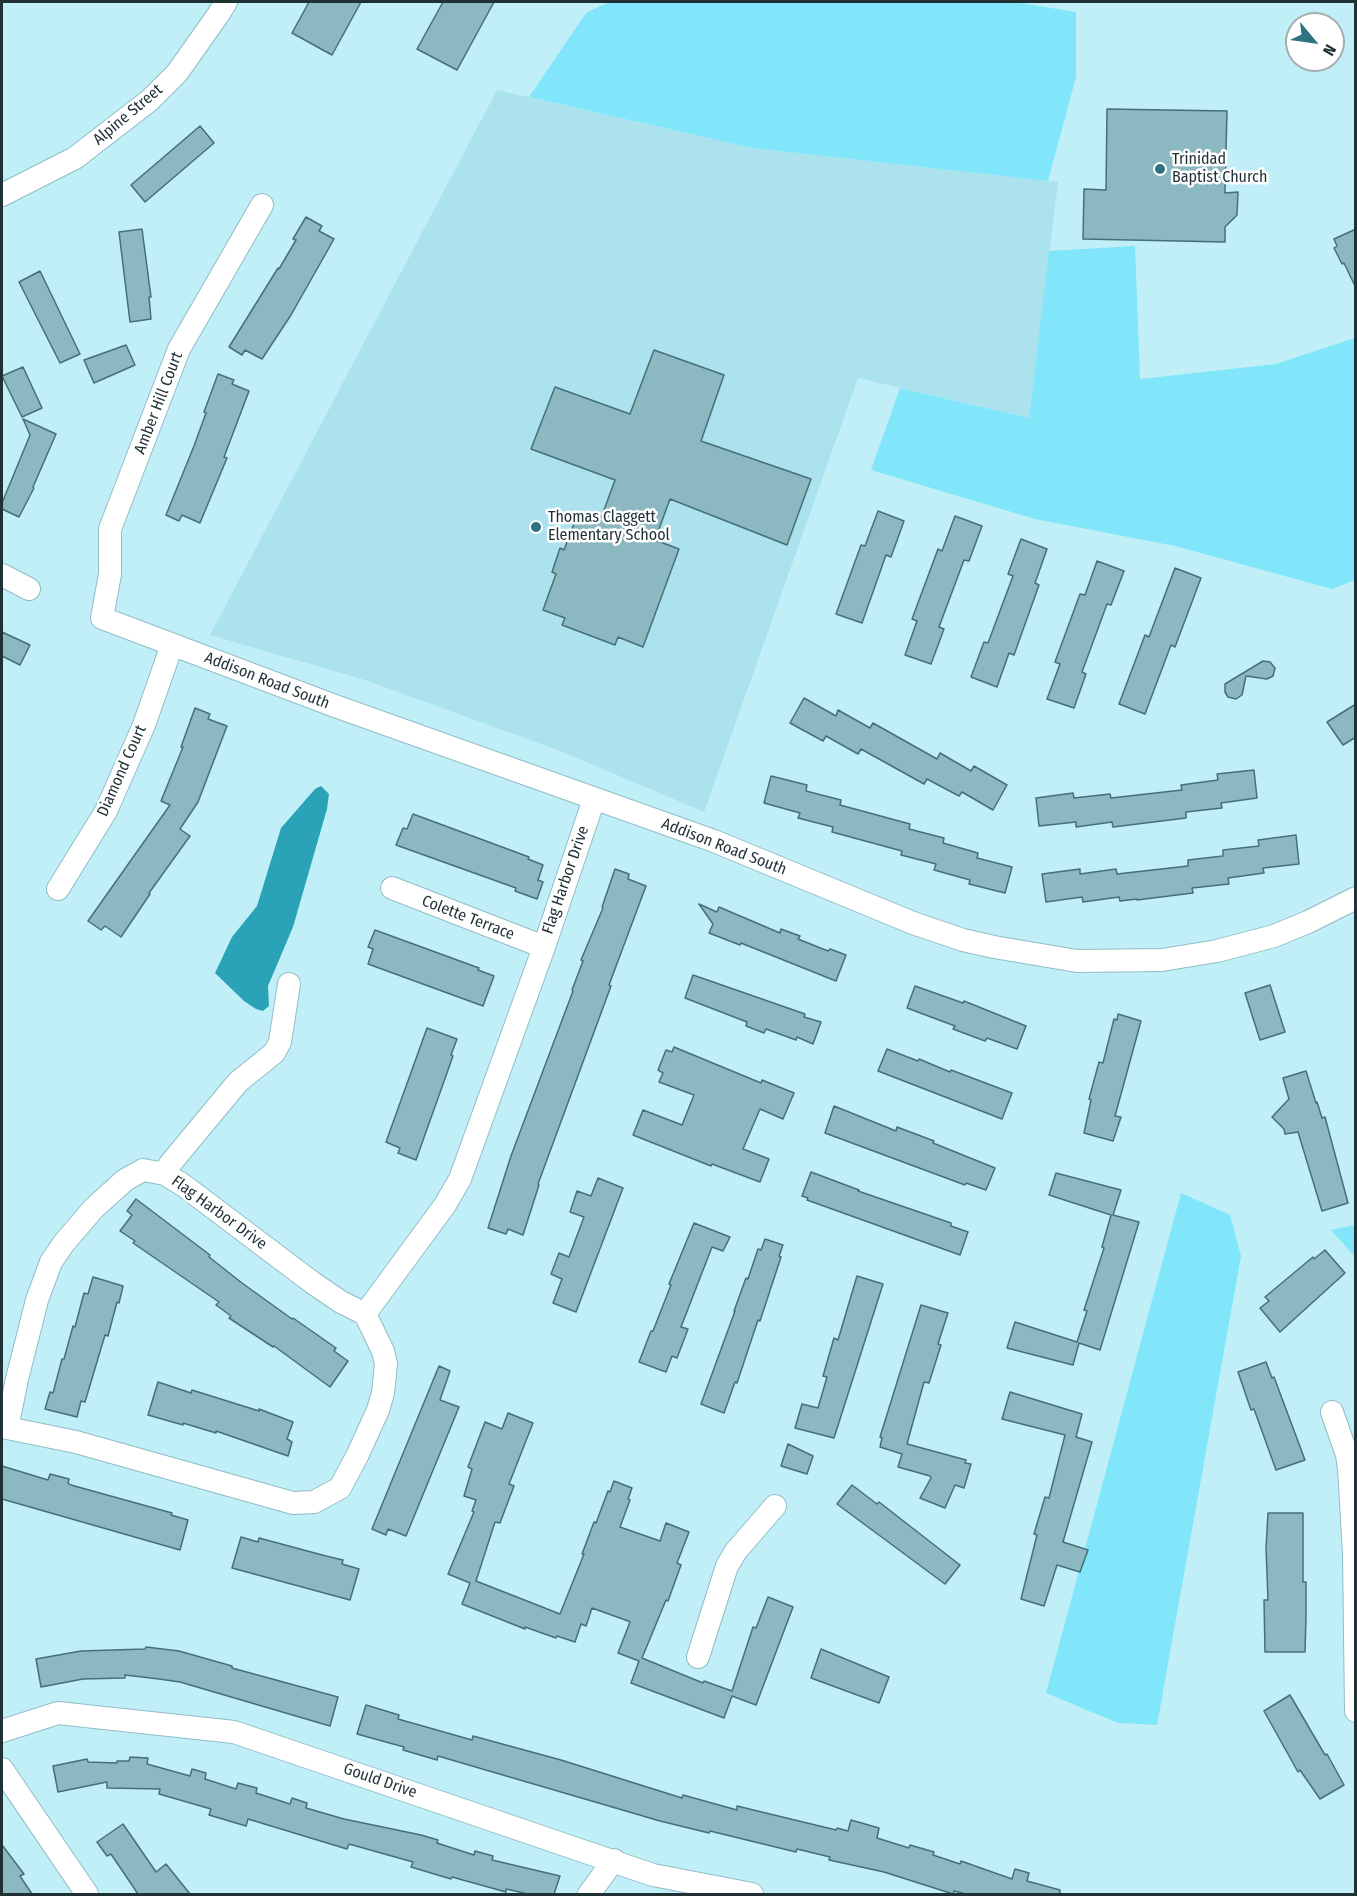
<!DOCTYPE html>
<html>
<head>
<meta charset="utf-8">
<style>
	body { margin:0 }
	#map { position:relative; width:1357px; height:1896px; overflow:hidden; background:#c0eff8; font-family:"Fira Sans Condensed",sans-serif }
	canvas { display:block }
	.frame { position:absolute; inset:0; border:3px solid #1f3135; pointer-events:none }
	.north { position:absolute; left:1285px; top:12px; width:60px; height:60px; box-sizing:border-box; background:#fff; border:2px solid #a5adae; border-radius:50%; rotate:119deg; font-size:16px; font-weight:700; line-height:24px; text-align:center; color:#1f3135 }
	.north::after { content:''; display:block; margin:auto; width:21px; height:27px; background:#2d7480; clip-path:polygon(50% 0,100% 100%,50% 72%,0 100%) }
</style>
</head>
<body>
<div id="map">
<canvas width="1357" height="1896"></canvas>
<div class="frame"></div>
<div class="north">N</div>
</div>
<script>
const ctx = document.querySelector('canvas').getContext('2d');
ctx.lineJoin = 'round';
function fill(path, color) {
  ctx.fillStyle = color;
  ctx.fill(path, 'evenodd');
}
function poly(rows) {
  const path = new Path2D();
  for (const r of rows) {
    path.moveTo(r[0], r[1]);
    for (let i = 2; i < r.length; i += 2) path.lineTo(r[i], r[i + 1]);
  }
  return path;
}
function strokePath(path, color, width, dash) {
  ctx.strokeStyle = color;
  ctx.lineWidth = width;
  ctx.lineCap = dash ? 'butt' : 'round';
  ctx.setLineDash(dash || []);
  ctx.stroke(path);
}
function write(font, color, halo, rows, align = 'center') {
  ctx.font = font + ' "Fira Sans Condensed",sans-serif';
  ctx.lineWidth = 5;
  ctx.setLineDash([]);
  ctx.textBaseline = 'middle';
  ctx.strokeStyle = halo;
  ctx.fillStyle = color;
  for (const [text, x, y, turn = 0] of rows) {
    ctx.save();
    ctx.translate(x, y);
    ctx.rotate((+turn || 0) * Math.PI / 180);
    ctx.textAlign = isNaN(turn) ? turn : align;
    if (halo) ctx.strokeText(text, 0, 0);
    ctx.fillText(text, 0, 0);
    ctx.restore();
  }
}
fill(poly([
	[497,90,752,148,1058,182,1029,418,858,378,704,812,563,752,365,680,210,635]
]), '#abe2ed');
fill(poly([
	[609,2,1014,2,1076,12,1076,77,1048,181,752,148,529,97,586,13],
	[1135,246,1140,379,1276,364,1355,338,1355,580,1332,589,1175,546,1035,519,871,470,900,388,1029,418,1049,251],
	[1181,1193,1230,1215,1241,1256,1157,1725,1118,1723,1046,1693],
	[1355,1225,1356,1225,1355,1257,1331,1230]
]), '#81e6f9');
fill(poly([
	[321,786,329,794,327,809,293,927,268,986,269,1006,263,1011,256,1009,244,1001,215,973,232,937,257,906,281,828,315,789]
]), '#2ba3b6');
const building = poly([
	[309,2,361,2,332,55,292,33,309,2],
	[443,2,494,2,457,70,417,49,443,2],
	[1107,109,1227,111,1225,193,1238,192,1237,215,1225,227,1225,242,1083,239,1084,189,1106,190,1107,109],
	[200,126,214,143,145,202,131,185,200,126],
	[306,217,322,226,319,231,334,239,291,315,262,359,245,350,242,355,229,347,278,268,279,269,296,240,293,239,306,217],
	[142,229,151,297,149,297,151,319,130,322,119,232,142,229],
	[1356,229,1356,288,1344,263,1342,264,1334,248,1337,246,1334,239,1356,229],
	[40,271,80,354,60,363,19,282,40,271],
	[126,345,135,365,94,383,84,360,126,345],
	[654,350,724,375,701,441,811,479,787,545,670,499,655,540,679,549,643,647,618,637,615,645,562,625,565,618,543,610,556,574,552,572,560,548,564,550,578,513,600,521,615,480,531,449,555,387,630,414,654,350],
	[23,367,42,408,22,417,2,376,23,367],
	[218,374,234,380,232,384,249,391,224,457,227,458,200,523,182,515,179,521,166,515,194,446,206,413,204,412,218,374],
	[23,419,56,434,33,487,34,488,19,517,2,509,2,503,30,435,23,419],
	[878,511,904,521,891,557,886,555,862,623,836,614,861,545,865,546,878,511],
	[955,516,982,526,969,561,964,560,939,627,944,629,931,664,905,655,917,621,912,619,938,549,942,551,955,516],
	[1021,539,1047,549,1035,583,1039,585,1014,655,1009,653,997,687,971,677,984,642,988,643,1013,576,1008,574,1021,539],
	[1097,561,1124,571,1111,605,1107,604,1082,672,1086,674,1074,708,1047,699,1060,664,1055,662,1080,594,1085,595,1097,561],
	[1175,568,1201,578,1175,647,1171,645,1145,714,1119,704,1145,635,1149,637,1175,568],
	[2,632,30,645,20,665,2,656,2,632],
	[1263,661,1270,662,1275,668,1273,676,1267,679,1246,676,1242,695,1236,699,1228,697,1225,692,1225,684,1263,661],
	[804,698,836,716,838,710,870,728,873,723,937,759,940,753,971,771,974,766,1007,785,993,810,962,792,959,796,927,779,924,784,861,749,858,754,826,736,823,741,790,723,804,698],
	[1356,704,1356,737,1343,745,1327,722,1356,704],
	[195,708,210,714,208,719,227,726,198,802,180,829,190,836,149,893,150,894,121,937,105,926,101,930,88,921,170,805,161,801,183,747,181,747,195,708],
	[1254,770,1257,798,1221,803,1222,808,1186,812,1186,818,1113,827,1112,822,1076,827,1076,822,1039,826,1036,798,1073,793,1074,798,1110,794,1111,798,1182,790,1181,785,1218,780,1217,774,1254,770],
	[771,776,807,785,806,791,841,800,840,805,910,824,909,829,944,838,943,843,978,853,977,858,1012,867,1005,893,969,884,970,880,934,870,936,864,901,855,902,851,832,832,833,827,798,818,800,813,764,803,771,776],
	[413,814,529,857,528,859,543,865,538,880,543,882,537,899,515,891,516,888,396,845,403,828,407,829,413,814],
	[1296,835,1299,864,1263,868,1264,873,1228,878,1229,884,1192,888,1193,893,1137,900,1137,899,1120,901,1119,897,1083,902,1082,897,1046,902,1042,874,1080,869,1080,874,1116,869,1117,874,1188,866,1188,860,1223,856,1223,850,1259,846,1258,840,1296,835],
	[615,869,629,874,628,879,646,886,609,985,611,986,538,1184,539,1185,523,1235,508,1229,506,1234,488,1228,511,1156,573,991,572,990,583,961,581,960,603,908,602,907,615,869],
	[699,904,717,912,719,907,780,933,781,929,800,936,798,939,828,951,830,949,846,955,836,981,741,943,740,945,709,933,713,924,699,904],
	[375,930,479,968,478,970,494,976,483,1006,368,964,373,949,368,947,375,930],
	[693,975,805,1014,804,1017,821,1022,813,1044,797,1037,796,1040,766,1029,764,1033,746,1026,747,1022,685,998,693,975],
	[1270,985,1285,1032,1260,1040,1245,993,1270,985],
	[915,986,963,1003,964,1001,1026,1026,1017,1049,987,1038,985,1041,953,1029,955,1026,907,1008,915,986],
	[1118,1014,1141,1021,1115,1116,1121,1117,1113,1141,1084,1133,1091,1100,1089,1099,1099,1062,1103,1063,1114,1019,1117,1020,1118,1014],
	[427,1028,457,1039,451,1055,453,1056,416,1160,398,1153,400,1148,386,1142,427,1028],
	[674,1047,761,1083,762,1080,794,1093,783,1119,760,1109,743,1149,769,1159,760,1182,712,1164,711,1166,633,1135,643,1110,682,1125,694,1095,659,1082,663,1073,658,1070,666,1050,672,1052,674,1047],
	[887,1049,918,1061,919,1059,950,1072,951,1070,1012,1093,1002,1119,878,1071,887,1049],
	[1306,1071,1316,1103,1317,1102,1322,1118,1325,1117,1348,1203,1322,1211,1298,1132,1285,1134,1284,1129,1272,1117,1289,1099,1283,1078,1306,1071],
	[834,1106,896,1131,897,1127,934,1141,933,1143,995,1168,986,1190,966,1183,965,1185,825,1133,834,1106],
	[811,1172,859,1190,858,1191,951,1223,951,1226,968,1232,960,1255,807,1200,808,1198,802,1196,811,1172],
	[1056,1173,1121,1190,1113,1215,1139,1222,1100,1350,1079,1343,1073,1365,1007,1348,1015,1322,1077,1342,1087,1311,1084,1310,1104,1248,1102,1247,1111,1215,1049,1195,1056,1173],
	[598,1178,623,1188,576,1312,553,1303,562,1279,551,1274,559,1253,569,1257,584,1217,570,1212,577,1191,591,1196,598,1178],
	[136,1199,210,1255,209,1257,242,1283,292,1319,293,1318,336,1348,334,1351,348,1361,330,1387,274,1346,273,1347,229,1318,231,1316,216,1305,219,1302,133,1243,135,1241,120,1231,132,1215,127,1211,136,1199],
	[694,1223,730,1237,723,1251,712,1247,681,1327,688,1329,677,1358,672,1356,666,1372,639,1362,651,1331,653,1331,671,1285,669,1284,694,1223],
	[765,1239,783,1245,779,1256,781,1257,760,1321,758,1320,737,1383,735,1382,724,1413,701,1404,735,1311,734,1311,746,1278,748,1279,758,1249,761,1250,765,1239],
	[1325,1250,1345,1273,1280,1332,1260,1308,1269,1301,1265,1297,1313,1257,1314,1259,1325,1250],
	[857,1276,883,1284,834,1438,795,1428,802,1404,818,1408,827,1377,823,1376,834,1338,838,1340,857,1276],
	[93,1277,123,1286,119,1303,117,1302,108,1336,105,1335,85,1402,81,1401,77,1417,45,1409,50,1392,53,1393,62,1359,64,1359,73,1326,75,1327,84,1293,88,1294,93,1277],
	[921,1305,948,1313,938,1344,941,1345,929,1383,924,1382,907,1444,966,1460,965,1463,971,1464,964,1488,955,1485,945,1508,920,1498,931,1478,930,1476,898,1467,902,1454,880,1447,882,1438,880,1437,921,1305],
	[1266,1362,1272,1378,1274,1377,1305,1460,1276,1470,1254,1409,1251,1410,1238,1372,1266,1362],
	[439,1366,450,1371,440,1400,459,1407,406,1536,388,1529,386,1535,372,1529,439,1366],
	[158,1382,191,1393,192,1390,259,1411,259,1409,293,1422,287,1439,292,1442,288,1456,216,1431,216,1433,183,1423,183,1425,148,1415,158,1382],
	[1010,1392,1082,1414,1076,1437,1092,1442,1063,1542,1088,1550,1080,1572,1057,1565,1044,1606,1021,1599,1037,1535,1034,1534,1045,1497,1049,1498,1065,1435,1002,1419,1010,1392],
	[508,1413,533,1423,509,1484,514,1486,500,1523,495,1522,476,1581,560,1614,584,1554,582,1554,594,1522,596,1523,608,1491,610,1492,614,1481,632,1488,628,1499,630,1500,620,1527,660,1541,666,1523,689,1532,677,1563,681,1565,668,1601,666,1600,642,1658,703,1683,704,1681,732,1691,753,1627,756,1628,768,1597,793,1607,756,1705,732,1696,724,1718,631,1683,639,1661,618,1653,630,1622,628,1621,592,1608,586,1626,581,1624,575,1642,557,1636,556,1638,525,1627,525,1629,462,1604,470,1583,448,1574,474,1512,472,1511,476,1500,464,1496,472,1469,468,1467,485,1422,502,1429,508,1413],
	[788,1444,813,1456,807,1474,781,1466,788,1444],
	[2,1466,48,1480,50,1474,69,1479,68,1483,71,1485,172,1513,171,1515,188,1520,180,1550,2,1499,2,1466],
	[852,1485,877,1504,879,1502,960,1565,945,1584,837,1504,852,1485],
	[1268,1513,1303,1513,1303,1582,1306,1582,1306,1617,1305,1652,1265,1652,1264,1600,1268,1600,1266,1548,1268,1513],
	[241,1537,258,1542,259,1538,326,1556,343,1560,342,1564,359,1569,350,1600,232,1568,241,1537],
	[146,1647,179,1651,232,1666,232,1668,338,1697,330,1726,180,1682,159,1679,125,1675,125,1678,83,1679,41,1687,36,1659,81,1651,145,1649,146,1647],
	[821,1649,889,1677,879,1703,811,1678,821,1649],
	[1290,1695,1325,1755,1327,1754,1344,1785,1320,1799,1300,1770,1298,1772,1264,1711,1290,1695],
	[366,1705,399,1715,398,1719,472,1740,473,1736,561,1760,682,1798,683,1795,737,1810,737,1806,836,1830,837,1828,848,1831,851,1820,879,1828,877,1838,909,1848,910,1845,934,1852,933,1855,960,1864,961,1861,1012,1879,1015,1869,1029,1873,1027,1881,1060,1890,1060,1894,966,1894,954,1891,953,1894,884,1872,829,1860,830,1857,797,1849,796,1852,710,1831,709,1833,660,1821,438,1756,437,1760,403,1750,404,1747,357,1734,366,1705],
	[130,1757,148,1758,147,1764,190,1776,192,1769,206,1773,205,1779,236,1789,238,1783,257,1788,256,1793,290,1804,292,1798,307,1803,306,1808,344,1819,421,1835,438,1840,437,1843,474,1855,475,1851,493,1856,492,1860,560,1876,554,1894,528,1894,506,1889,506,1892,452,1877,451,1879,411,1867,413,1862,349,1844,347,1849,248,1819,246,1826,209,1815,211,1809,159,1794,160,1789,107,1788,107,1782,58,1792,53,1766,87,1759,88,1762,117,1763,117,1761,129,1761,130,1757],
	[123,1824,156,1872,166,1864,190,1894,138,1894,111,1854,107,1856,97,1842,123,1824],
	[2,1845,24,1874,20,1876,32,1894,2,1894,2,1845]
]);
fill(building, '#8cb8c1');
strokePath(building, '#457078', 1.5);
const street = poly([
	[2,195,75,158,150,100,177,73,218,15,226,2],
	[262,205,179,349,110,529,110,574,102,618,335,706,714,841,913,923,963,940,994,947,1077,961,1162,960,1217,951,1274,936,1308,922,1356,898],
	[2,575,29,589],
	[392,888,544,947],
	[58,889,106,811,144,725,172,645],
	[165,1174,170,1164,238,1082,274,1053,280,1042,289,984],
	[365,1314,445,1205,460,1179,544,947,594,799],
	[1332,1412,1347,1455,1349,1469,1354,1553,1356,1711],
	[2,1427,76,1442,293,1503,314,1502,340,1488,358,1454,378,1410,383,1393,386,1364,383,1351,365,1314,341,1302,313,1283,183,1185,165,1174,143,1170,125,1180,94,1208,64,1243,51,1262,37,1300,17,1379,7,1428],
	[698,1657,727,1566,736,1551,775,1506],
	[2,1731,58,1713,234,1732,653,1875,752,1894],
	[2,1769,87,1894],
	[589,1894,614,1860]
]);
strokePath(street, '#90bdc6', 24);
strokePath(street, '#fff', 22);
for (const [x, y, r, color] of [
	[1160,169,6,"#2d7480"],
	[536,527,6,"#2d7480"]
]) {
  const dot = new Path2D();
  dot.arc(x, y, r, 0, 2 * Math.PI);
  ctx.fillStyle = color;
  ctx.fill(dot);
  strokePath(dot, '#fff', 2);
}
write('16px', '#1f3135', '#fff', [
	["Alpine Street",128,115,-40],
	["Amber Hill Court",159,403,-69],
	["Addison Road South",267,681,21],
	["Diamond Court",122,771,-66],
	["Addison Road South",724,847,21],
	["Flag Harbor Drive",566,880,-71],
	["Colette Terrace",468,918,21],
	["Flag Harbor Drive",219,1213,36],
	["Gould Drive",380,1781,19]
]);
write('16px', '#1f3135', '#fff', [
	["Trinidad",1172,160],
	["Baptist Church",1172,178],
	["Thomas Claggett",548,518],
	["Elementary School",548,536]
], 'left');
</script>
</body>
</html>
